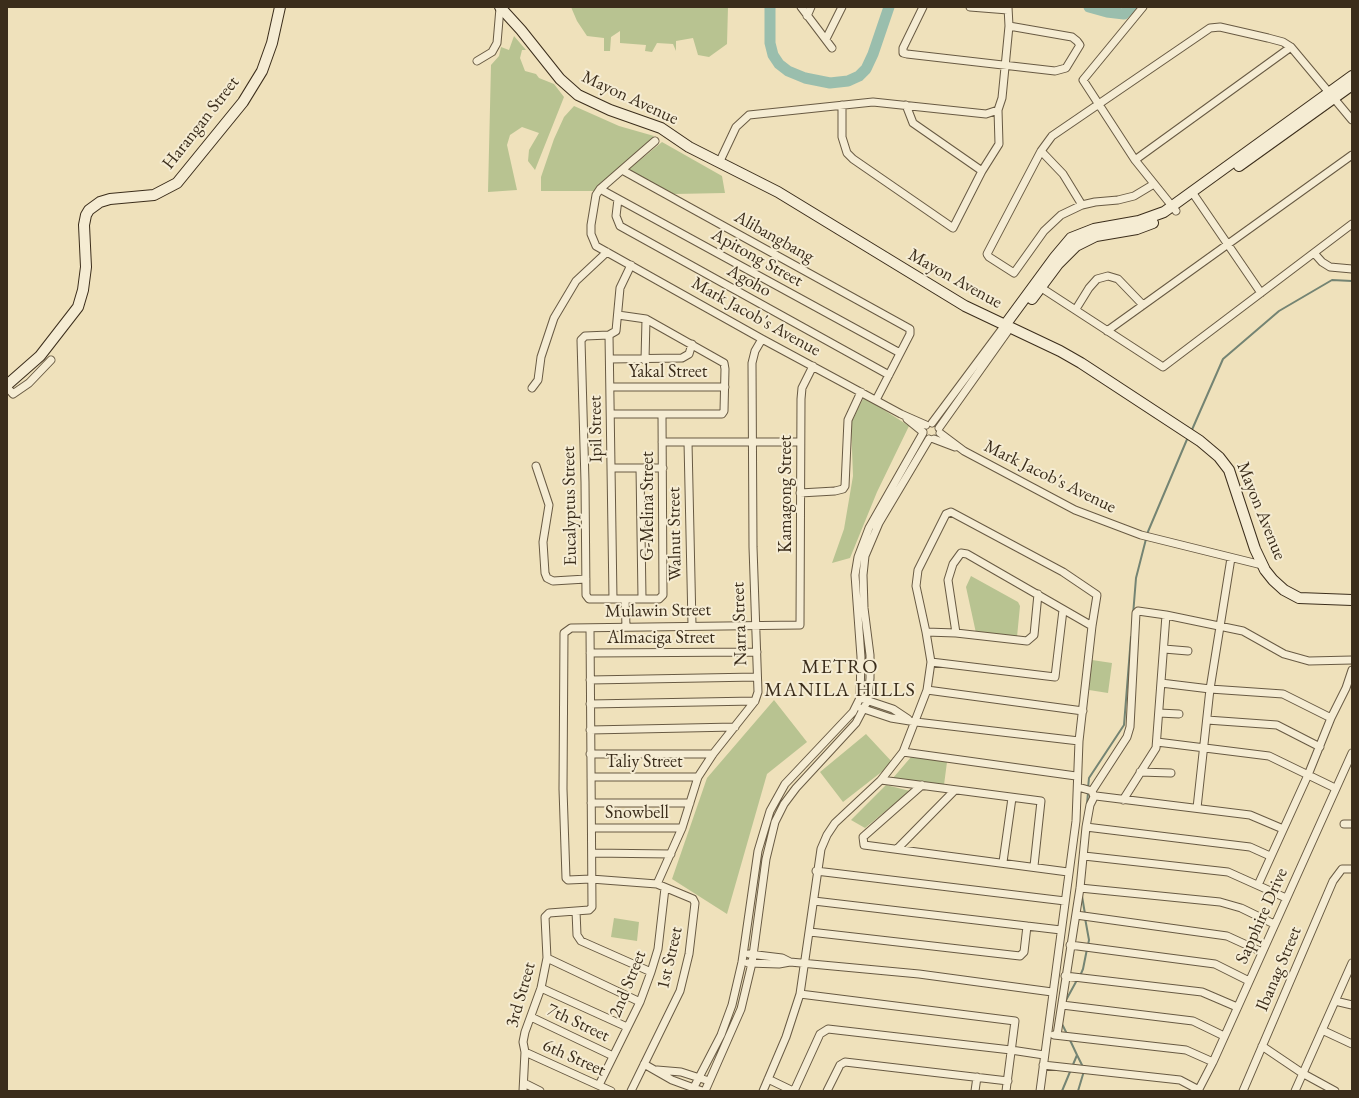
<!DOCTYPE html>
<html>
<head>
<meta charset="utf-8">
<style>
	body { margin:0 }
	#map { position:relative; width:1359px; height:1098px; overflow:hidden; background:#efe1bb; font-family:"EB Garamond",serif }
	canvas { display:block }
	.frame { position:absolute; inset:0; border:8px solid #3b2d1b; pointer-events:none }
</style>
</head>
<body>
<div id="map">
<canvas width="1359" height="1098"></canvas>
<div class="frame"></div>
</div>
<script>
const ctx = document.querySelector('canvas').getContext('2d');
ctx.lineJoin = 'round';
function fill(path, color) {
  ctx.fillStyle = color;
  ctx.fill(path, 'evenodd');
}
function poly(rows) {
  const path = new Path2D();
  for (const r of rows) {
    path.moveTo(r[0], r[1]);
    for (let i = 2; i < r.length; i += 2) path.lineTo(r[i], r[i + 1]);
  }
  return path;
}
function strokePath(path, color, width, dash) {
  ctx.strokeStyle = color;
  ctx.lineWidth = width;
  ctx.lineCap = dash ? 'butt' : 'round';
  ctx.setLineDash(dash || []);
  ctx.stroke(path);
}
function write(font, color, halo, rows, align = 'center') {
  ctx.font = font + ' "EB Garamond",serif';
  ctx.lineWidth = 4;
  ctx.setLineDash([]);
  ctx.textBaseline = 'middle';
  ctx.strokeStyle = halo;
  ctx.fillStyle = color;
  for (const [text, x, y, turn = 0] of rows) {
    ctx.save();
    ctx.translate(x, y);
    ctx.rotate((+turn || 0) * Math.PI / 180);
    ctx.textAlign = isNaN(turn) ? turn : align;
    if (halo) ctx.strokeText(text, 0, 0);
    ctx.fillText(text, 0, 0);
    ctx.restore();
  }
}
fill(poly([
	[571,7,728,7,727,44,709,57,698,55,693,38,676,41,676,51,673,44,657,43,652,52,645,51,646,45,620,43,620,31,611,37,610,51,604,51,604,38,587,36,577,21],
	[514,36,526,50,522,50,520,58,525,71,536,74,539,78,554,84,564,97,535,170,528,161,529,150,539,133,522,127,510,135,507,145,517,190,488,192,491,65,499,56,501,47,509,50],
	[574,106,619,126,654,136,595,191,541,191,541,177,554,139,564,117],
	[662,142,722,176,725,193,674,194,628,170],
	[864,397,909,426,877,492,850,558,832,563,844,529,853,476,851,423],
	[971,576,1018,602,1020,606,1017,637,976,633,966,587],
	[1092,660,1112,663,1108,693,1089,690],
	[774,700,807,742,767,774,727,914,672,879,707,778],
	[866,734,893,763,843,802,820,772],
	[911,757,947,762,944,785,893,778],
	[886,785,910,791,865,828,851,820],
	[614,918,639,922,637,941,611,937]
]), '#b8c391');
strokePath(poly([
	[1191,432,1223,359,1279,311,1332,280,1352,281],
	[1147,534,1188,437],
	[1133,615,1136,578,1146,539],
	[1088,788,1089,778,1124,725,1131,637],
	[1087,804,1088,793],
	[1082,896,1085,914],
	[1085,918,1089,940,1088,945],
	[1080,976,1083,969,1087,949],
	[1065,1002,1077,980],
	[1061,1022,1067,1034],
	[1077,1055,1083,1067],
	[1062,1091,1077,1055,1069,1038],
	[1078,1091,1084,1071]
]), '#748473', 2);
strokePath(poly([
	[770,7,770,43,773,55,779,64,788,71,805,78,830,83,848,81,859,76,866,69,873,54,889,7],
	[1089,7,1107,12,1124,14,1131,7]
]), '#9abead', 11);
const street = poly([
	[801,7,832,48],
	[923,7,903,48,903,53,907,54,1055,71,1066,68,1080,45,1077,41,1072,37,1009,26],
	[970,7,1008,10],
	[1143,7,1083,80,1135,160,1176,211],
	[807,16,811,7],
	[826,39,842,7],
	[477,61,492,52,497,43,500,8],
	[842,105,842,137,847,153,853,159,953,228,982,171,999,144,998,110,1002,98,1009,26,1008,7],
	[906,105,913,123,982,171],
	[655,141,600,189,596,195,591,225,591,234,596,246,762,339,901,414,926,425],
	[1041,151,1063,174,1082,205],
	[1135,160,1291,47],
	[719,163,736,127,749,115,873,102,986,114,998,110],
	[622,170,910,329,910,334,876,400],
	[1154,184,1134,196,1118,200,1095,202,1082,205,1061,215,1044,231,1014,273,989,257,987,254,1041,151,1052,136,1210,28,1220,27,1268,38,1283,42,1291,47,1352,120],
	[600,189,900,353],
	[1192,192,1261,293],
	[618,199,616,216,620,226,889,375],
	[1314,253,1322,262,1330,267,1352,269],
	[1037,285,1163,367,1352,224],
	[1076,309,1089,288,1097,279,1108,276,1118,279,1143,305],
	[1107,331,1352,155],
	[609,335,585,336,581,340,585,482,586,595,589,599,659,599,663,595,662,415],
	[610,359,682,358,689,354,692,344],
	[645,360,646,319],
	[7,387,13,394,29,383,51,360],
	[611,387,725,387],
	[532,388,538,380,541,357,554,318,576,281,607,252],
	[611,414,722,414,724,411,725,369,724,363,646,319,618,315],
	[907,419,923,432],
	[932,423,1005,325],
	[939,428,1010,328],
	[940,433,964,451,1075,510,1141,535,1262,565],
	[934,439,955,447],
	[662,442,800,442],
	[688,442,692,625],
	[536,466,549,505,543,542,545,573,547,578,553,581,586,579],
	[612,468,663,468],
	[640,468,642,598],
	[800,493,835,491,843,489,845,486,848,420,861,392],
	[613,599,609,335,616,331,620,288,631,265],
	[625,599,626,626],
	[926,632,956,633,1027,641,1034,635,1038,594],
	[956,633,948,580,953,564,961,553,967,554,1092,626],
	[1164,649,1188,651],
	[590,653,757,652],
	[931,662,1055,677,1063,610],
	[590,680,757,677],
	[1161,683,1210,689,1283,694,1331,718],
	[927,690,1083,711],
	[863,699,893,709,908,719],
	[590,704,755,701],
	[861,708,891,718,916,722,1079,741],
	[1159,713,1179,714],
	[1207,720,1277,725,1320,747],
	[590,730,735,727],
	[1157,742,1269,756,1335,788],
	[903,752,1076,776],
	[590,754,713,754],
	[1140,772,1171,773],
	[591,777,698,777],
	[881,780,1041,801,1034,866],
	[922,785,863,837,864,845,1068,872],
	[1078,787,1092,791,1127,737,1130,727,1136,613,1138,611,1166,615,1243,631,1284,654,1309,661,1352,660],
	[1094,797,1096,796,1250,815,1283,829],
	[1123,800,1156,748,1166,615],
	[591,803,690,803],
	[1197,808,1210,689,1231,558],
	[1344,824,1352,824],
	[1086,827,1250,847,1270,856],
	[592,828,682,828],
	[897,849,955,790],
	[592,853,671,854],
	[1084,856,1228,872,1286,898],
	[1003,862,1012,798],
	[816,871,1065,901],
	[657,884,682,828,698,777,713,754,755,701,758,692,753,547,752,363,755,351,762,339],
	[1258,885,1308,775,1331,718,1346,688,1352,670],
	[1080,888,1220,902,1241,908,1274,924],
	[814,901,1061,930],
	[576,911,577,935,581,941,651,972],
	[1076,915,1227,936,1262,952],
	[810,932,1020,956,1024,952,1027,926],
	[1070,945,1215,964,1249,981],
	[749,954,782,958,790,962],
	[547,958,640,1002],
	[748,963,779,964,790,962,919,974,1052,992],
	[1065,976,1202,992,1237,1007],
	[541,988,627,1027],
	[800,994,1015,1021,1006,1091],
	[1335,1001,1352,1005],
	[1062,1005,1193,1021,1224,1036],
	[531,1017,613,1056],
	[1322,1030,1352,1044],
	[1054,1035,1186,1050,1213,1062],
	[1057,1035,1080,888,1086,827,1090,805,1094,797,1092,791],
	[1262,1046,1302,1073,1335,1091],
	[525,1052,611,1091],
	[644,1064,672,1080,702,1091],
	[1043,1065,1180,1080,1199,1090],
	[657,1070,681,1072,709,1081],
	[768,1079,793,1091],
	[524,1083,540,1091],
	[599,1085,640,1002,651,972,658,949,665,888],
	[523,1091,525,1052,523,1042,525,1032,541,988,547,958,545,917,549,913,589,910,592,907,590,628],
	[631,1091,680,991,689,954,695,903,693,899,657,884,591,879,568,880,566,878,563,789,564,633,571,628,800,625,801,399,802,388,813,366],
	[692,1091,721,1035,732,1005,742,962,758,851,770,811,785,784,853,712,860,698,861,657,855,575,858,557,869,528,923,433],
	[705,1091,741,1009,752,963,766,859,775,822,784,804,796,788,856,723,868,700,870,678,870,655,864,608,863,575,865,556,879,523,929,439],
	[763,1091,786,1037,800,994,821,849,827,835,835,823,881,780,903,752,927,690,931,662,926,632,916,586,918,570,946,514,951,512,1063,572,1097,595,1092,626,1079,741,1076,821,1040,1091],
	[794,1091,820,1034,828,1029,1011,1050,1044,1055],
	[827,1091,840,1065,845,1062,1008,1081],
	[975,1091,977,1077],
	[1198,1091,1213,1062,1352,753],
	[1243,1091,1333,881,1342,869,1352,869],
	[1295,1091,1352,963]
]);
const secondary = poly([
	[500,7,521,30,560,79,578,95,610,110,661,128,689,147,778,192,965,306,1060,351,1081,363,1200,441,1219,457,1229,470,1255,549,1265,570,1273,580,1284,590,1299,598,1352,600],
	[1239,166,1352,85],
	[1032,299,1058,264,1076,246,1096,236,1137,229,1153,223],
	[1005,325,1055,257,1071,238,1094,229,1139,221,1164,212,1352,76],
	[7,385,40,356,78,307,83,290,86,267,84,225,86,215,89,210,100,202,110,199,154,195,177,183,243,102,262,71,272,43,280,7]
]);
strokePath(street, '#685a43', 9);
strokePath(secondary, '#3b2d1b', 12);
strokePath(street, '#f5ecd3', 7);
strokePath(secondary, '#f5ecd3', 10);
write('18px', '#3b2d1b', '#f5ecd3', [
	["Mayon Avenue",630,98,25],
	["Harangan Street",201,123,-52],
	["Alibangbang",774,237,29],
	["Apitong Street",757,258,29],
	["Mayon Avenue",955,279,29],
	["Agoho",749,281,29],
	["Mark Jacob's Avenue",756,317,29],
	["Yakal Street",668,372],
	["Ipil Street",596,429,-91],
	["Mark Jacob's Avenue",1050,477,26],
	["Kamagong Street",786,494,-90],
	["Eucalyptus Street",570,506,-91],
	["G-Melina Street",648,506,-90],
	["Mayon Avenue",1261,511,68],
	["Walnut Street",675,534,-91],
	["Mulawin Street",658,611,-1],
	["Narra Street",740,624,-92],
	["Almaciga Street",661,638],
	["Taliy Street",644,762],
	["Snowbell",637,813],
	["Sapphire Drive",1262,916,-66],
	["1st Street",670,958,-77],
	["Ibanag Street",1279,969,-67],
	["2nd Street",628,984,-68],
	["3rd Street",521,995,-74],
	["7th Street",578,1023,25],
	["6th Street",574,1058,24]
]);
ctx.letterSpacing = '1px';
write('20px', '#3b2d1b', '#f5ecd3', [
	["METRO",840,668],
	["MANILA HILLS",840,691]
]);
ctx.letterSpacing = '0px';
</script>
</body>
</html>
